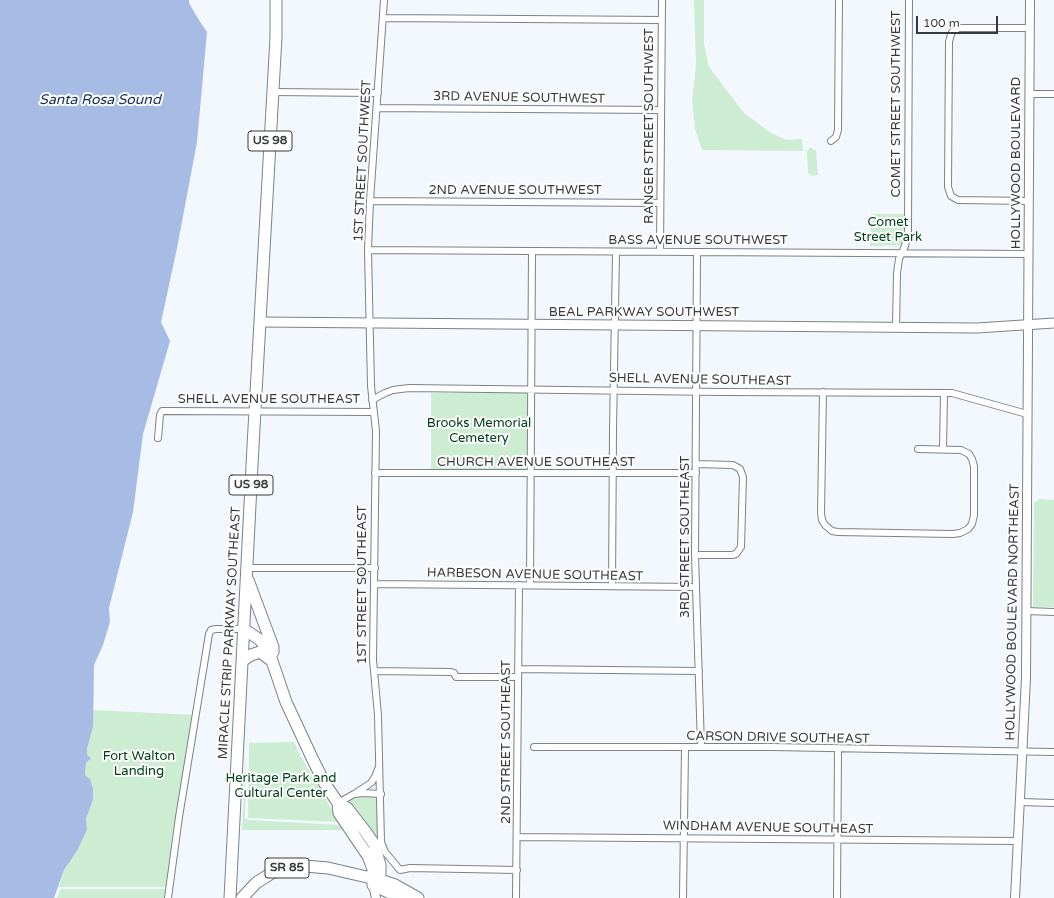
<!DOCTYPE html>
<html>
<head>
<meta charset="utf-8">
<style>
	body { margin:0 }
	#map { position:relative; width:1054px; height:898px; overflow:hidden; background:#f2f8fe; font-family:"Varela Round",sans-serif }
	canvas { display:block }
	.scale { position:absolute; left:916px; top:16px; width:82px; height:18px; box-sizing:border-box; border:2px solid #373a3d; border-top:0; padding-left:5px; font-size:12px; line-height:14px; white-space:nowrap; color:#373a3d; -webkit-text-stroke:3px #fff; paint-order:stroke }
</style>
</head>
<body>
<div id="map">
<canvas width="1054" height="898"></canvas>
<div class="scale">100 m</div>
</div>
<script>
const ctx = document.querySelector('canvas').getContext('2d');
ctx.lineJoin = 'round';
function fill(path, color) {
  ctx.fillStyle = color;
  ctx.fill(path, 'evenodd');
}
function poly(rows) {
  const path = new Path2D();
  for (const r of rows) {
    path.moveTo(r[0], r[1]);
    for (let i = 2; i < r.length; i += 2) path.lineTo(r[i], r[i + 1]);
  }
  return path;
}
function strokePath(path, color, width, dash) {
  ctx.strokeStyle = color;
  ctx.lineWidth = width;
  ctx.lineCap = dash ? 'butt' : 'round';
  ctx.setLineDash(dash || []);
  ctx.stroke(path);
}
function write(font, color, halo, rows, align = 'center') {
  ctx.font = font + ' "Varela Round",sans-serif';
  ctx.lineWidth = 4;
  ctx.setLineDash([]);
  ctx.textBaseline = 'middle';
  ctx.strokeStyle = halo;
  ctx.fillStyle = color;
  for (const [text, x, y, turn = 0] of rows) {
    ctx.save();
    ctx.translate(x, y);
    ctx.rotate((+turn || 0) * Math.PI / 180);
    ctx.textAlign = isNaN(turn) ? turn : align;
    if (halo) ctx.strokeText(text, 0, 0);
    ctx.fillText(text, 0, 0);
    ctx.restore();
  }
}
fill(poly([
	[694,0,704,0,704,44,709,67,744,113,771,133,787,140,802,139,803,151,702,150,695,129,692,101,696,66],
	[809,148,812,148,813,150,816,150,818,175,817,175,812,176,808,173,807,151],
	[871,214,905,214,905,232,902,245,870,246],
	[431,393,528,393,528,470,431,470],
	[1039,499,1054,500,1054,607,1033,607,1034,504,1035,502],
	[93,710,196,715,170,887,59,887,64,870,77,851,87,830,86,819,93,800,85,775,87,749,93,727],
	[294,742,299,753,339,822,248,818,249,743],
	[246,755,245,818,248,820,339,825,341,822,347,830,242,830],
	[362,795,378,797,380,847,348,805,349,802,352,798],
	[61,889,166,889,165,898,57,898]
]), '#cdedd2');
fill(poly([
	[0,0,189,0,189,3,197,17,207,32,197,142,177,248,161,322,170,341,143,434,133,512,109,608,110,622,103,645,94,665,93,727,87,749,87,755,91,758,86,763,85,775,90,779,93,789,93,800,86,819,87,830,77,851,64,870,54,898,0,898]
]), '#a6bce4');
const minor = poly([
	[384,0,370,201,368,250,371,386,376,431,373,660,378,715,381,842,385,852,400,870,410,868,517,870],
	[383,18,662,20],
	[272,92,378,93],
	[1029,94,1054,94],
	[377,108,661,110],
	[831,141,836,137,838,130,839,0],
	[370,201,660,203],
	[1029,201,958,200,951,196,948,187,949,42,951,34,953,31,959,28,1030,28],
	[368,250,1028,254],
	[660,252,662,0],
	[697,253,695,555,701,747],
	[896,328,897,273,899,259,905,246,908,231,909,0],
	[823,392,821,513,822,520,825,525,832,531,838,532,953,534,960,533,968,529,972,524,974,515,974,466,972,459,969,454,961,450,918,449],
	[372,400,385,393,393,390,409,388,721,392,952,393,1027,414],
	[158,438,160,415,162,411,164,411,374,412],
	[943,449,944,393],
	[375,473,696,473],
	[695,555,732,555,736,554,741,547,743,477,740,469,733,465,696,464],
	[247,568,375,568],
	[374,584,696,587],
	[530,585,532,251],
	[612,586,613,431,616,252],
	[1026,611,1054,612],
	[518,669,699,671],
	[374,671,451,672,454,673,456,677,518,677],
	[534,747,771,747,1054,752],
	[357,792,371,783,375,777,378,769],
	[1020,802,1054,803],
	[338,803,354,794,363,793,381,794],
	[517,837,1018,841],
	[168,898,179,817,209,634,211,630,216,629,244,629],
	[516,898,519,585],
	[683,898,685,748],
	[837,898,838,749]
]);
const tertiary = poly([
	[373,885,376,898],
	[1015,898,1026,678,1030,0]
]);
const secondary = poly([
	[260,322,977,328,1054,323]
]);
const trunk = poly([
	[248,580,273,647,273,652],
	[244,629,260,640,269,652,286,702,313,760,325,784,338,803,347,808,365,831,374,844,380,865,380,887],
	[242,661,251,655,260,652,263,654,272,661],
	[338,803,339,813,368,856,373,869,373,883],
	[373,885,401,898],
	[230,898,253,446,276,37,276,0],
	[242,898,256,883,270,874,288,867,305,866,328,868,380,880,395,885,418,898]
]);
strokePath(minor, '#7b8289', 8);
strokePath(tertiary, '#7b8289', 10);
strokePath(secondary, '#7b8289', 11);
strokePath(trunk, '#7b8289', 13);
strokePath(minor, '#fff', 6);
strokePath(tertiary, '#fff', 8);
strokePath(secondary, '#fff', 9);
strokePath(trunk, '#fff', 11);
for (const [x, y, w] of [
	[270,141,44],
	[251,485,44],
	[287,868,44]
]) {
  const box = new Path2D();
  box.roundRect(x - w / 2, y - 10, w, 20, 3);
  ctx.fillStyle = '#fff';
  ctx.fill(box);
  strokePath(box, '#373a3d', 1);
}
write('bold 12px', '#373a3d', null, [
	["US 98",270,141],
	["US 98",251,485],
	["SR 85",287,868]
]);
write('13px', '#373a3d', '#fff', [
	["3RD AVENUE SOUTHWEST",519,98,1],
	["COMET STREET SOUTHWEST",897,104,-90],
	["RANGER STREET SOUTHWEST",650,126,-90],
	["1ST STREET SOUTHWEST",363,161,-87],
	["HOLLYWOOD BOULEVARD",1017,163,-90],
	["2ND AVENUE SOUTHWEST",515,191],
	["BASS AVENUE SOUTHWEST",698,241],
	["BEAL PARKWAY SOUTHWEST",644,313],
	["SHELL AVENUE SOUTHEAST",700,380,1],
	["SHELL AVENUE SOUTHEAST",269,400],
	["CHURCH AVENUE SOUTHEAST",536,463],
	["3RD STREET SOUTHEAST",686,537,-90],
	["HARBESON AVENUE SOUTHEAST",535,575,1],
	["1ST STREET SOUTHEAST",363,585,-90],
	["HOLLYWOOD BOULEVARD NORTHEAST",1013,612,-89],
	["MIRACLE STRIP PARKWAY SOUTHEAST",230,633,-87],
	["CARSON DRIVE SOUTHEAST",778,738,1],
	["2ND STREET SOUTHEAST",507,742,-90],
	["WINDHAM AVENUE SOUTHEAST",768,828,1]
]);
write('13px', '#004118', '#fff', [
	["Comet",888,223],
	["Street Park",888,238],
	["Brooks Memorial",479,424],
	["Cemetery",479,439],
	["Fort Walton",139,757],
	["Landing",139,772],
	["Heritage Park and",281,779],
	["Cultural Center",281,794]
]);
write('italic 14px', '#132c5c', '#fff', [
	["Santa Rosa Sound",100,100]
]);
</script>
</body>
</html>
